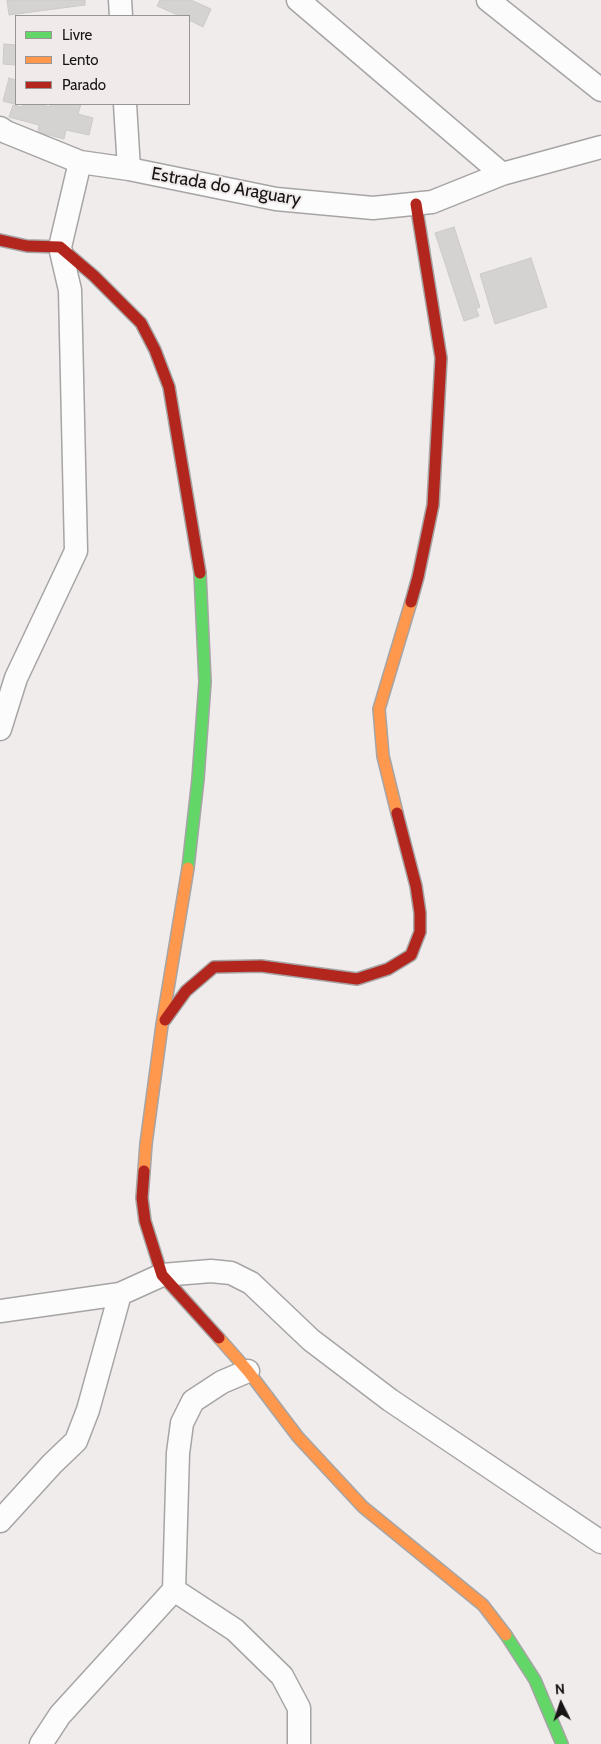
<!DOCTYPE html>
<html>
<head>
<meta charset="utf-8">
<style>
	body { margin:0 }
	#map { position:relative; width:601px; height:1744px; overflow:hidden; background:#efeceb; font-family:Cabin,sans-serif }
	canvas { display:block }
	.legend { position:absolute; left:15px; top:15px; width:175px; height:90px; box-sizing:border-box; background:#f0ebea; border:1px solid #999594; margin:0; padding:6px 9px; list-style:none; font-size:15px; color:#161414 }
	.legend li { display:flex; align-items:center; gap:10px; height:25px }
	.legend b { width:25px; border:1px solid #999594 }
	.north { position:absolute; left:536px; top:1679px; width:50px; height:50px; -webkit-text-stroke:4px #f0ebea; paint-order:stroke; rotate:356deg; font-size:14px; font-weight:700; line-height:20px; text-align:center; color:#161414 }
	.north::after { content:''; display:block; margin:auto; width:18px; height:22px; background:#161414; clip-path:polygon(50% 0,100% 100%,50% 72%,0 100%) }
</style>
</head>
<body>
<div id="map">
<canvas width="601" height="1744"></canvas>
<ul class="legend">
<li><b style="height:6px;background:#63d668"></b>Livre</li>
<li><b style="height:6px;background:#ff974d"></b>Lento</li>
<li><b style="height:6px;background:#b3261e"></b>Parado</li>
</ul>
<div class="north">N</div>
</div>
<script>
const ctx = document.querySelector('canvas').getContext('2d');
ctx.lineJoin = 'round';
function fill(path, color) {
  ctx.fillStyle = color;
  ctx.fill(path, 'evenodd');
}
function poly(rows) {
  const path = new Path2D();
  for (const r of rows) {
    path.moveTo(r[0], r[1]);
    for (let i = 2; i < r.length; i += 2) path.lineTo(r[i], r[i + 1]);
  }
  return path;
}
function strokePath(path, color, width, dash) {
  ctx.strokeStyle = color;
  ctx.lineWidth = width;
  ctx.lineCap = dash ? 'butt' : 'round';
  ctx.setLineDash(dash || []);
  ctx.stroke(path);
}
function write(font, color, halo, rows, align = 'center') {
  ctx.font = font + ' Cabin,sans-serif';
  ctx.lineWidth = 4;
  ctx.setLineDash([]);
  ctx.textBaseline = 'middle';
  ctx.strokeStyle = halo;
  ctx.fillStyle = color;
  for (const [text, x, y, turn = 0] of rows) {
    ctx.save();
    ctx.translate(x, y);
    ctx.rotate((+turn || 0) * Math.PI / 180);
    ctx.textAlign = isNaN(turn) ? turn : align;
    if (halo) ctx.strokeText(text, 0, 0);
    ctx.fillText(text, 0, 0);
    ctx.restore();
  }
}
const building = poly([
	[7,0,85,0,85,5,9,15,7,0],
	[160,0,191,0,211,9,203,27,189,20,189,16,180,16,157,6,160,0],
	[4,44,16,45,16,65,3,64,4,44],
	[9,78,16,80,16,99,14,104,3,101,9,78],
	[23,104,38,104,50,107,50,104,81,104,78,114,93,118,89,135,66,130,64,139,38,132,39,125,9,117,13,105,22,107,23,104],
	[454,227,480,307,476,309,479,316,464,321,435,233,454,227],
	[531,258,547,307,495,324,480,274,531,258]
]);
fill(building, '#d5d2d2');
strokePath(building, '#cccac9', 1);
const street = poly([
	[120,0,121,16],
	[298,0,502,174],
	[488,0,601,90],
	[125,104,129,169],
	[0,128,6,132,80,162,129,169,276,199,373,208,432,202,502,174,601,147],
	[0,729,16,678,76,551,70,290,60,247,80,162],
	[0,1311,120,1294],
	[0,1521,52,1464,76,1441,88,1410,120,1294,162,1275,211,1271,231,1273,251,1283,311,1340,390,1400,601,1542],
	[174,1590,235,1630,282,1676,299,1708,299,1744],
	[41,1744,60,1715,174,1590,178,1453,182,1423,193,1401,222,1382,248,1371]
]);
const fast = poly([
	[188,868,198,779,205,682,200,573],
	[506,1635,535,1680,562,1744]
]);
const slow = poly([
	[397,813,383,756,379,709,411,602],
	[144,1171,146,1144,162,1025,188,868],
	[219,1338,248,1371,298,1437,363,1507,483,1605,506,1635]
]);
const jam = poly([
	[0,240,27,246,60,247,94,276,141,323,155,350,169,387,200,573],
	[411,602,418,577,433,505,441,358,416,204],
	[165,1020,186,991,214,967,261,966,357,979,388,969,411,955,420,932,420,913,416,886,397,813],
	[144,1171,142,1198,145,1221,162,1275,219,1338]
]);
strokePath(street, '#a6a4a4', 25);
strokePath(fast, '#a6a4a4', 14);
strokePath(slow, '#a6a4a4', 14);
strokePath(jam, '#a6a4a4', 14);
strokePath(street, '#fdfcfc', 22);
strokePath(fast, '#63d668', 11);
strokePath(slow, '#ff974d', 11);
strokePath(jam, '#b3261e', 11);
write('18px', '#161414', '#f0ebea', [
	["Estrada do Araguary",226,187,10]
]);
</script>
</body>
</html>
